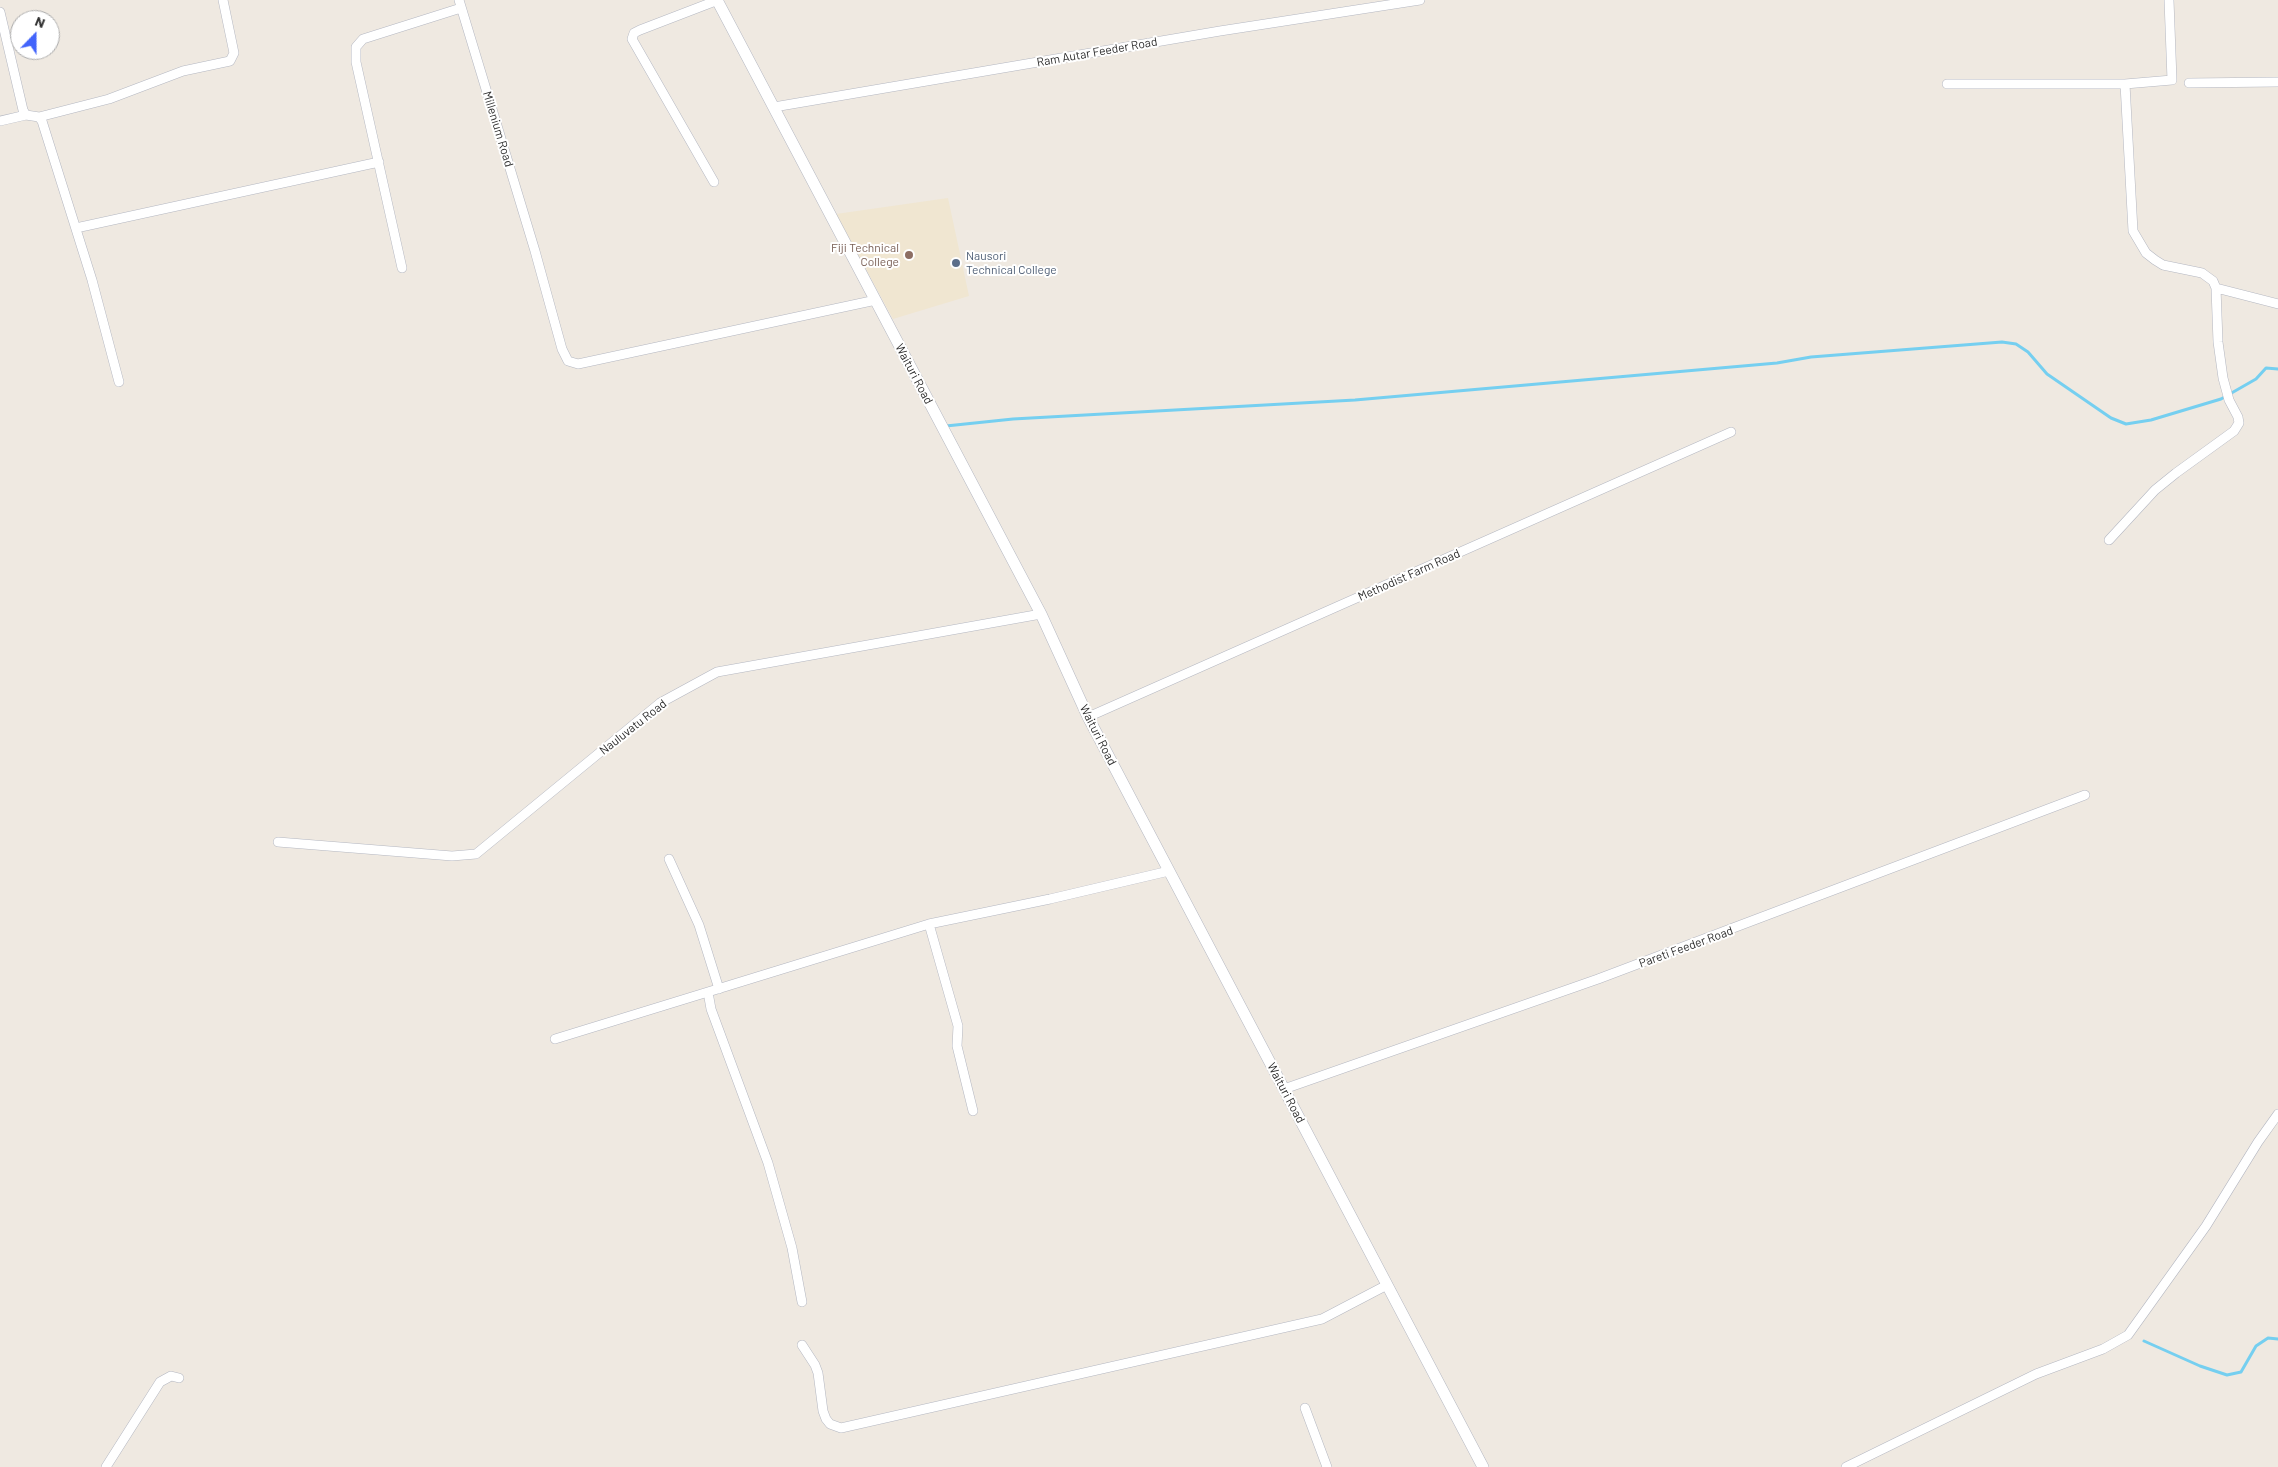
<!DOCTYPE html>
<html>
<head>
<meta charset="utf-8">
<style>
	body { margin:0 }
	#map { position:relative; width:2278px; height:1467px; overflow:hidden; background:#efe9e1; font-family:Barlow,sans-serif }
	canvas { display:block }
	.north { position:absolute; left:10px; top:10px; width:50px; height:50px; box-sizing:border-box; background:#fff; border:1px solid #ababab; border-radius:50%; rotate:22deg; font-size:14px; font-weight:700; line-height:20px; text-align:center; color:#2e2e2e }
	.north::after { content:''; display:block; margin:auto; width:18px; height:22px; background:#4264fb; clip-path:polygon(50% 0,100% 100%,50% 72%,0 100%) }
</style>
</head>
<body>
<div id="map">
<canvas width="2278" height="1467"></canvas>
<div class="north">N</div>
</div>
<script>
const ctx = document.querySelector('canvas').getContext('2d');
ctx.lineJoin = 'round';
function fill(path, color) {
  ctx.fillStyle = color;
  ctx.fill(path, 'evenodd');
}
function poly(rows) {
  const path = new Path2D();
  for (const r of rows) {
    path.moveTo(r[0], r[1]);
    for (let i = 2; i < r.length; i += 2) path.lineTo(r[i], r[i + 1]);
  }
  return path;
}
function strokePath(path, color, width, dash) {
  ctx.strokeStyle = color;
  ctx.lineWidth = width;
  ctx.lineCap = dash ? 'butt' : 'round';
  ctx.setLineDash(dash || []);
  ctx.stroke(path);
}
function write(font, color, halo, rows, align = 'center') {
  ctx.font = font + ' Barlow,sans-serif';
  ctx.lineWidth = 4;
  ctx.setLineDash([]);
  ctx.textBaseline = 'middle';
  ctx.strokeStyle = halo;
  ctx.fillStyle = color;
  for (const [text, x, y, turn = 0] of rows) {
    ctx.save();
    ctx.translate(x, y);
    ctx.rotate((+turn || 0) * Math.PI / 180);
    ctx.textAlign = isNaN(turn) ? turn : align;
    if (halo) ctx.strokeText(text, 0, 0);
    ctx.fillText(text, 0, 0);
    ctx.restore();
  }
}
fill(poly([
	[948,198,969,296,893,319,836,214]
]), '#f0e6d1');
strokePath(poly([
	[946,426,1013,419,1355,400,1777,363,1811,357,2002,342,2016,344,2028,352,2047,374,2111,418,2126,424,2151,420,2221,399,2256,379,2266,368,2278,369],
	[2144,1341,2200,1366,2227,1375,2241,1372,2256,1346,2268,1338,2278,1339]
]), '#75cff0', 3);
const street = poly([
	[459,0,535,251,562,349,568,361,578,364,876,300],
	[0,12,23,110,26,115,39,117,42,121,92,280,119,382],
	[2189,83,2278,82],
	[1947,84,2125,84,2172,80,2169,0],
	[774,107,1220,31,1420,0],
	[39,117,109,99,183,71,230,61,234,53,223,0],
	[0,121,26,115],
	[714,182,632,39,634,33,640,30,718,0],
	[76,228,379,162],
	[402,268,356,62,356,47,363,39,461,8],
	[2216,288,2278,304],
	[2109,540,2155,490,2176,473,2234,431,2239,423,2238,417,2229,400,2223,378,2218,342,2216,288,2213,281,2202,273,2163,265,2155,260,2146,253,2133,231,2125,84],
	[1088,717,1731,432],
	[278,842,452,856,476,854,660,703,717,672,1041,614],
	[669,859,699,925,719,989],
	[929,924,958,1026,957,1046,973,1111],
	[708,992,711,1009,768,1163,792,1248,802,1302],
	[555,1039,929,924,1050,899,1169,871],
	[1284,1089,1598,979,2085,795],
	[802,1345,815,1365,818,1373,823,1411,826,1419,830,1424,841,1428,1322,1319,1387,1285],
	[1305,1408,1327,1467],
	[106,1467,160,1382,171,1376,179,1378],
	[1846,1467,2036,1374,2103,1349,2128,1335,2206,1226,2258,1142,2278,1114]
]);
const secondary = poly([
	[717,0,1041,614,1088,717,1483,1467]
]);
strokePath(street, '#b4b7c1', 10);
strokePath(secondary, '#b4b7c1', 12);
strokePath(street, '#fff', 9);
strokePath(secondary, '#fff', 11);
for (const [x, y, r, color] of [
	[909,255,5,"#8d6e63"],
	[956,263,5,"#5c6f8a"]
]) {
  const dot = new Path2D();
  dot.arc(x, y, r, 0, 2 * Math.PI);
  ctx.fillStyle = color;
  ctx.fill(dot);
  strokePath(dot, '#fff', 2);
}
write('12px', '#2e2e2e', '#fff', [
	["Ram Autar Feeder Road",1097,52,-10],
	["Millenium Road",498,129,73],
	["Waituri Road",914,374,62],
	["Methodist Farm Road",1409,575,-24],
	["Nauluvatu Road",633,727,-38],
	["Waituri Road",1098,735,63],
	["Pareti Feeder Road",1686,947,-20],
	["Waituri Road",1286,1093,62]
]);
write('12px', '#785e54', '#fff', [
	["Fiji Technical",899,248],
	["College",899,262]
], 'right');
write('12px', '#4e5e75', '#fff', [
	["Nausori",966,256],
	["Technical College",966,270]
], 'left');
</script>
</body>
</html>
